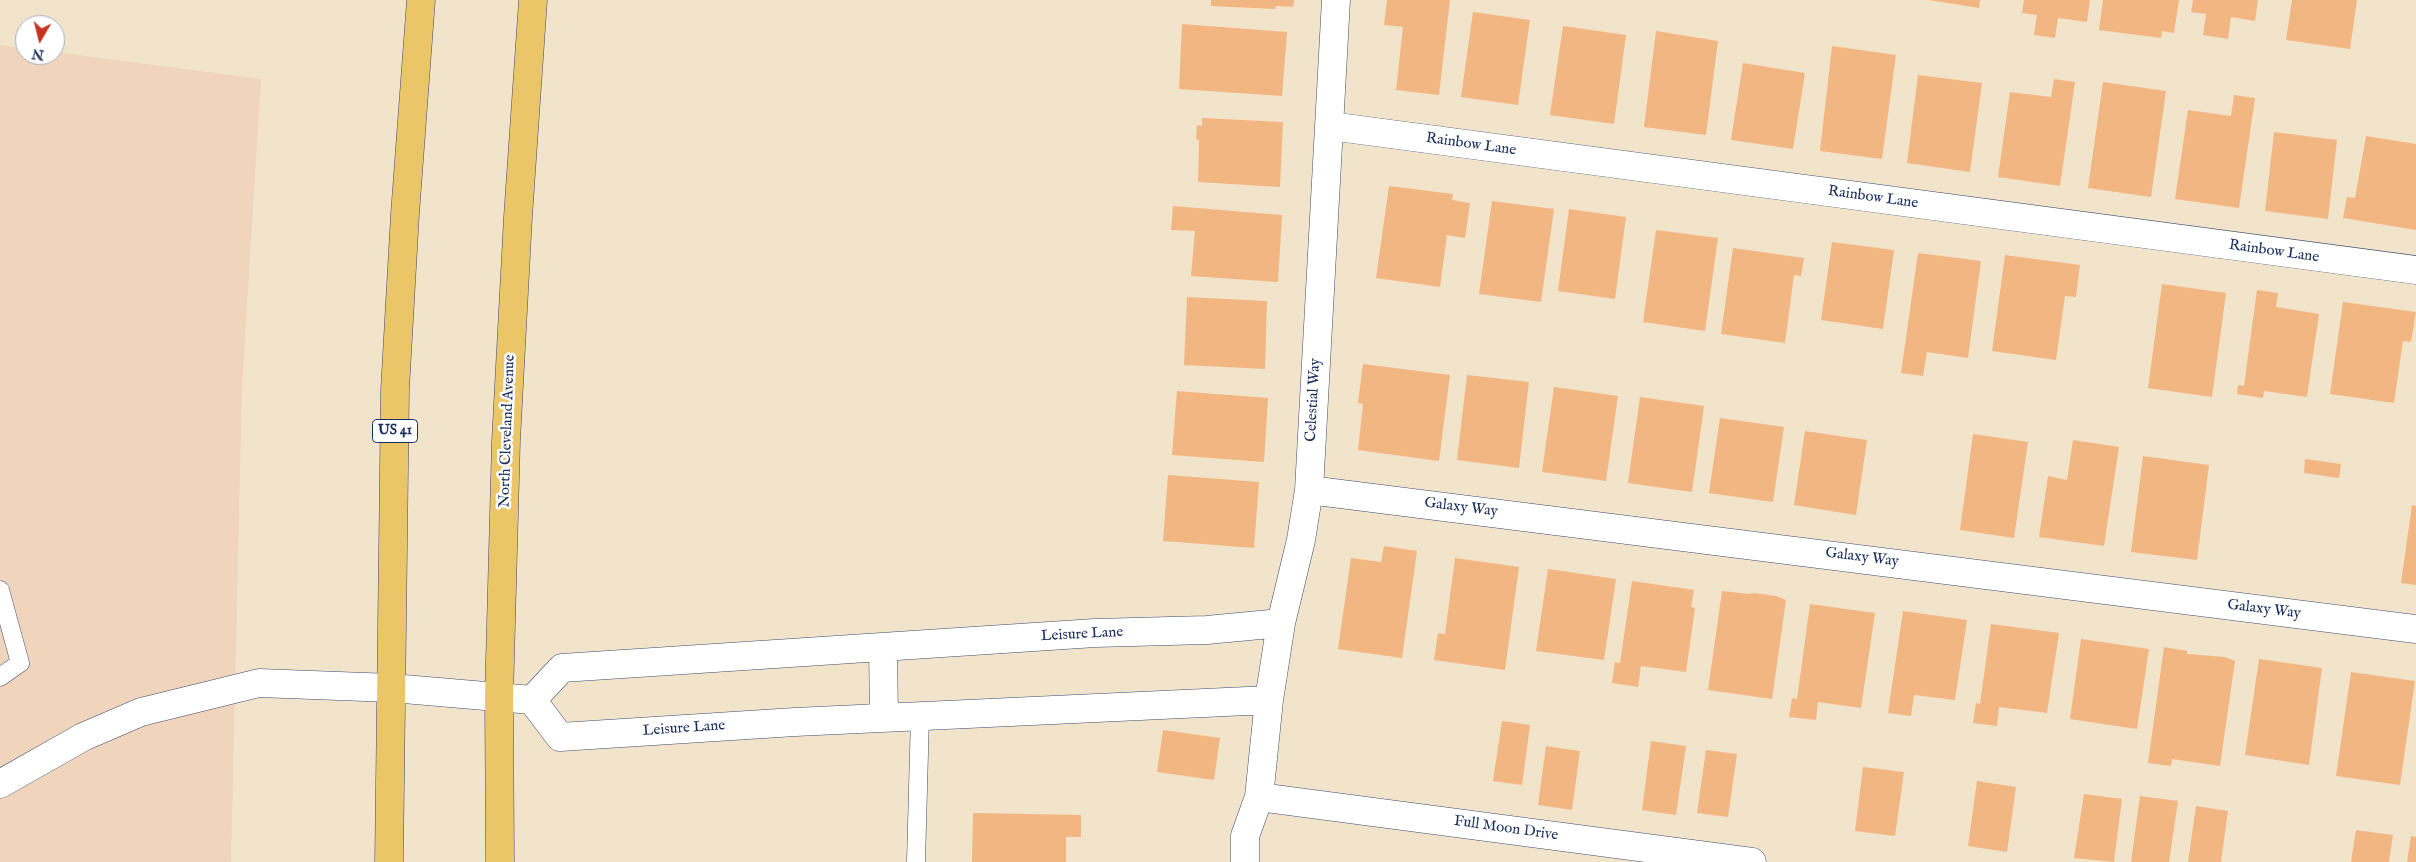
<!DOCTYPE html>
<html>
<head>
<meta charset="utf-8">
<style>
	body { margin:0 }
	#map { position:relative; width:2416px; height:862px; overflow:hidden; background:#f2e4ca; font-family:"IM FELL English",serif }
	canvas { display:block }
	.north { position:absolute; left:15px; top:15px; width:50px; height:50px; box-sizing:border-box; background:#fff; border:1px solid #a4acbf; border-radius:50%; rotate:188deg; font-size:14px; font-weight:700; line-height:20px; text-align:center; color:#1b2f5e }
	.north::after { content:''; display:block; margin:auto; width:18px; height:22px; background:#c8321e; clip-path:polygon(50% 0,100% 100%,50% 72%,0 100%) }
</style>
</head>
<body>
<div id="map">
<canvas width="2416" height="862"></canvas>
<div class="north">N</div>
</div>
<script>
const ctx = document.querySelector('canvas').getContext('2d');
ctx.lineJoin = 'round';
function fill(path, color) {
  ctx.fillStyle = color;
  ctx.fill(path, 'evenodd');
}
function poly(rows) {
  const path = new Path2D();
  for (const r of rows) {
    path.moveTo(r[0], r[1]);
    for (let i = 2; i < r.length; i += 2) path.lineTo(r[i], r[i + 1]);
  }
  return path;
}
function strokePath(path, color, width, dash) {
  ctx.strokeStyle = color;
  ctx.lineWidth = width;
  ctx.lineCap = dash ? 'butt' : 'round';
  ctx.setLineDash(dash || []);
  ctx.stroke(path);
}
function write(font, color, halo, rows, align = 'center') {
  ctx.font = font + ' "IM FELL English",serif';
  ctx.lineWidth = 5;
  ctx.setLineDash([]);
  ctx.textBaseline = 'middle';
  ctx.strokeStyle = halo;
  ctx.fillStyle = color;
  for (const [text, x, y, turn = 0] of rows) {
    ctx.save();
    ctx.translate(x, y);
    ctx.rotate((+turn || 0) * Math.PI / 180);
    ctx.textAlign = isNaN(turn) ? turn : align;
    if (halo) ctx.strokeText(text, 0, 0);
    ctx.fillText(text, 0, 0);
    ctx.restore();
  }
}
fill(poly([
	[0,45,25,48,25,55,55,55,55,52,261,79,242,387,231,862,0,862]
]), '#f0d5bc');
fill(poly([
	[1211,0,1294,0,1293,7,1276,6,1275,9,1211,6],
	[1387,0,1450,0,1439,95,1396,90,1403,27,1384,25],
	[1929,0,1980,0,1979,8],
	[2024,0,2090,0,2087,22,2058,18,2055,38,2034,35,2037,15,2022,13],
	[2103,0,2179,0,2174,33,2162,31,2161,38,2099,30],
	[2193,0,2258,0,2255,21,2231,17,2228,39,2203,35,2206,14,2191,12],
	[2292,0,2357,0,2350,49,2286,40],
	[1473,12,1530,20,1518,105,1461,97],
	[1182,24,1287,32,1282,96,1179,89],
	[1563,26,1626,35,1614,124,1550,115],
	[1656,31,1718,41,1706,135,1644,127],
	[1832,46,1896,55,1882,159,1820,151],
	[1743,63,1805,73,1793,149,1731,140],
	[1918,75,1982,83,1970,172,1907,163],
	[2054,79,2075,82,2060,186,1998,177,2010,92,2051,97],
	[2103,82,2166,91,2151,197,2088,188],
	[2234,95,2255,98,2239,208,2175,199,2188,110,2231,116],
	[1202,118,1283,122,1280,187,1198,182,1199,140,1196,139,1197,125,1202,126],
	[2274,132,2337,140,2328,219,2265,211],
	[2366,136,2416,144,2416,230,2343,218,2347,197,2355,198],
	[1389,186,1453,194,1452,200,1470,203,1465,238,1447,235,1440,287,1376,278],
	[1492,201,1554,209,1541,302,1479,294],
	[1173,206,1282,215,1278,282,1191,276,1195,231,1171,230],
	[1569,209,1626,217,1615,299,1558,291],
	[1656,230,1718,238,1705,331,1643,322],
	[1832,242,1894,250,1883,329,1821,320],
	[1733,248,1804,258,1801,276,1794,275,1785,343,1721,334],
	[1918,253,1981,261,1968,358,1927,352,1923,376,1901,373],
	[2005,255,2080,265,2076,297,2065,296,2056,360,1992,351],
	[2162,284,2226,293,2212,397,2148,388],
	[2257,290,2278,293,2276,307,2319,314,2307,397,2264,391,2263,398,2237,394,2238,385,2244,386],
	[1187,297,1267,301,1265,369,1184,365],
	[2343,302,2416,312,2411,342,2403,341,2394,403,2330,394],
	[1363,364,1450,375,1439,461,1358,450,1363,404,1358,403],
	[1467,375,1529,382,1519,468,1457,460],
	[1554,387,1618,396,1606,481,1542,472],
	[1177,391,1268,398,1264,462,1172,455],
	[1640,397,1704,406,1692,492,1628,483],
	[1720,418,1784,427,1773,502,1709,493],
	[1805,431,1867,440,1856,515,1794,505],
	[1973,434,2028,442,2014,538,1960,530],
	[2073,440,2119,447,2104,546,2039,537,2048,476,2067,480],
	[2143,456,2209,465,2197,560,2131,552],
	[2305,459,2341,464,2339,478,2304,473],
	[1168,475,1259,482,1254,548,1163,541],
	[2412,505,2416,506,2416,585,2401,583],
	[1384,546,1417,551,1402,658,1338,649,1351,558,1381,562],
	[1455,558,1519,567,1505,670,1434,660,1438,633,1445,634],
	[1548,569,1616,579,1604,660,1536,651],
	[1632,581,1694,590,1691,607,1695,608,1686,672,1641,666,1638,687,1612,683,1615,662,1620,663],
	[1722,591,1749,594,1755,593,1776,596,1786,600,1772,699,1708,690],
	[1810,604,1875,613,1861,708,1818,702,1816,720,1789,717,1792,698,1797,699],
	[1903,611,1967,620,1955,700,1914,695,1911,716,1888,713],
	[1991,624,2059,633,2047,713,1999,707,1997,726,1973,723,1976,703,1980,704],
	[2081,639,2149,649,2137,729,2070,719],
	[2164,647,2187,651,2187,654,2225,657,2235,661,2220,766,2172,759,2171,766,2148,763],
	[2259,659,2322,668,2309,765,2245,755],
	[2351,672,2415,681,2400,785,2336,776],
	[1502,721,1530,725,1522,785,1493,781],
	[1163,730,1220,738,1214,780,1157,772],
	[1651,741,1686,746,1676,815,1642,810],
	[1546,746,1580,751,1572,810,1538,805],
	[1706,750,1737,754,1728,817,1697,813],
	[1863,767,1904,772,1895,836,1855,831],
	[1977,781,2016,787,2007,852,1968,846],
	[2084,794,2122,799,2114,862,2074,858],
	[2140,796,2178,801,2169,862,2131,862],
	[2196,806,2228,811,2221,862,2188,862],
	[973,813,1081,815,1081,837,1066,837,1066,862,972,862],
	[2356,830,2393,835,2389,862,2351,862],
	[2411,836,2416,837,2416,862,2407,862]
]), '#f2b682');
const lane = poly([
	[0,590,20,663,0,677],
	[916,862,920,716]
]);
const street = poly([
	[1330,126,2416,270],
	[1309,490,2416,629],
	[883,647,884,718],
	[532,700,562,668,1095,633,1207,630,1281,623],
	[0,784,83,737,141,712,259,683,392,688,532,700,560,737,795,722,1269,700],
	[1259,797,1752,862],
	[1245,862,1245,836,1259,797,1269,700,1281,623,1301,540,1309,490,1336,0]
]);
const primary = poly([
	[389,862,395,390,405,214,421,0],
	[500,862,499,697,506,441,518,217,533,0]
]);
strokePath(lane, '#3b4a6e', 19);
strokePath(street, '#3b4a6e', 29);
strokePath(primary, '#3b4a6e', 29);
strokePath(lane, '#fff', 18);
strokePath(street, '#fff', 28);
strokePath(primary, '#eac669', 28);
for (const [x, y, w] of [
	[395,431,45]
]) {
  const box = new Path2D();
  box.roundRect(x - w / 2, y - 11.5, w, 23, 4);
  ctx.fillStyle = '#fff';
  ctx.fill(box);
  strokePath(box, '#1b2f5e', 1);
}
write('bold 14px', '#1b2f5e', null, [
	["US 41",395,431]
]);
write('15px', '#1b2f5e', '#fff', [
	["Rainbow Lane",1471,145,8],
	["Rainbow Lane",1873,198,8],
	["Rainbow Lane",2274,252,8],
	["Celestial Way",1314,400,-87],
	["North Cleveland Avenue",508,431,-88],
	["Galaxy Way",1461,508,7],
	["Galaxy Way",1862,558,7],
	["Galaxy Way",2264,610,7],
	["Leisure Lane",1082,635,-3],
	["Leisure Lane",684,729,-4],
	["Full Moon Drive",1506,829,8]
]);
</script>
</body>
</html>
